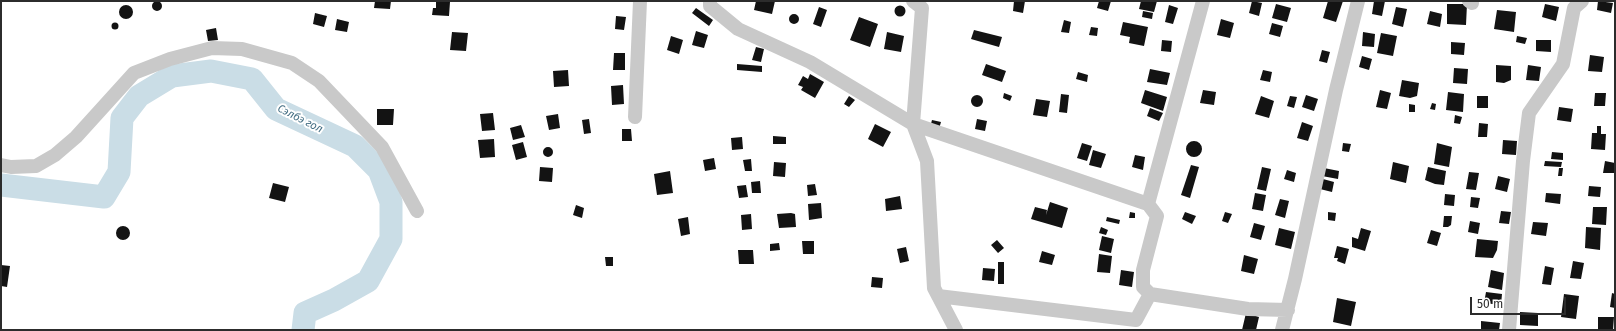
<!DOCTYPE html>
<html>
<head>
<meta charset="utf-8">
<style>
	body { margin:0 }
	#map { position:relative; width:1616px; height:331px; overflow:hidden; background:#fff; font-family:"Fira Sans",sans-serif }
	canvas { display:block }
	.frame { position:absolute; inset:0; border:2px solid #2c2c2c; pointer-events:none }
	.scale { position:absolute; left:1470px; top:297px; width:96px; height:18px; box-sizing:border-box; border:2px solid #2c2c2c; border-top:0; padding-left:5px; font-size:12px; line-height:14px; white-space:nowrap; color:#2c2c2c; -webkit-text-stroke:3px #fff; paint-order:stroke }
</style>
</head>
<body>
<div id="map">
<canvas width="1616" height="331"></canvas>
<div class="frame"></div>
<div class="scale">50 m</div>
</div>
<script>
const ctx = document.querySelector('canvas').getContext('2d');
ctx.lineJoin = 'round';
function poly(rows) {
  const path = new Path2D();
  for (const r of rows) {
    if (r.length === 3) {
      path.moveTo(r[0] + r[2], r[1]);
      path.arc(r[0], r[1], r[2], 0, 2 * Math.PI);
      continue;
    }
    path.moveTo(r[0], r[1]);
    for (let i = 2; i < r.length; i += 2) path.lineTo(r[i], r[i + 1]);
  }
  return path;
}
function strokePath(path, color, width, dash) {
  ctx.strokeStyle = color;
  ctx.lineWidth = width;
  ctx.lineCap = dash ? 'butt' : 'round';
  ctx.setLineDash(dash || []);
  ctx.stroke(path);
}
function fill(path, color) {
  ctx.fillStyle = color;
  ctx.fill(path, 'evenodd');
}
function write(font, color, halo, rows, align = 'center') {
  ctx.font = font + ' "Fira Sans",sans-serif';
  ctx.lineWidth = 4;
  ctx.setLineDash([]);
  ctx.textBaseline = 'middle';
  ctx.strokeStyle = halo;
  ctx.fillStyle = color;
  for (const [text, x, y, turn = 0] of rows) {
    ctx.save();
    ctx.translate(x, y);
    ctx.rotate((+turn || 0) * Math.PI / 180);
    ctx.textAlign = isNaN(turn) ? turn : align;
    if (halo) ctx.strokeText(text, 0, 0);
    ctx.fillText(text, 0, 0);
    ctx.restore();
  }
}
strokePath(poly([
	[1,185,104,197,119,172,122,118,139,96,172,76,211,71,252,79,276,109,355,146,379,170,391,202,391,239,368,281,334,300,305,313,303,330]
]), '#cadde6', 23);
fill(poly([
	[375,1,391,1,390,9,374,8],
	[756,1,775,1,772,14,754,10],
	[1014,1,1025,1,1023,13,1013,11],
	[1099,1,1111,1,1108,11,1097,8],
	[1141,1,1157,1,1154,12,1139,9],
	[1252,1,1262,3,1259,16,1249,13],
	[1328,1,1343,1,1336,22,1323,18],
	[1374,1,1385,1,1382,16,1372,14],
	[1598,1,1613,3,1611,13,1597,10],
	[157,6,5],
	[436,2,450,2,449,16,432,15,433,8,436,8],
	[1276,4,1291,8,1287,22,1272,18],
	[1447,4,1467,4,1466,25,1447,24],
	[1545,4,1559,7,1556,21,1542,17],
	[1169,5,1178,8,1173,24,1165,22],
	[126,12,7],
	[900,11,5.5],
	[819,7,827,10,821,27,813,24],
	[1396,7,1407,9,1403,27,1392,24],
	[696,8,713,20,709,26,692,13],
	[1497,10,1516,12,1514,32,1494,29],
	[1143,11,1153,13,1152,19,1142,17],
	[1430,11,1442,14,1440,27,1427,24],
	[315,13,327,16,324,27,313,24],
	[794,19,5],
	[616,16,626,17,624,30,615,29],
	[859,17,878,24,870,47,850,40],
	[337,19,349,22,347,32,335,30],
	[1221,19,1234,23,1230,38,1217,35],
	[1064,20,1071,22,1069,33,1061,32],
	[1123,22,1148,27,1144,46,1129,43,1130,37,1120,35],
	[115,26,3.5],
	[1272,23,1283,26,1280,37,1269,34],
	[1091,27,1098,28,1097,36,1089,35],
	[216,28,218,40,208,41,206,30],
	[974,30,1002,37,999,47,971,39],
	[696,31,708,35,704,48,692,45],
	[452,32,468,33,466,51,450,50],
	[887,32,904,36,901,52,884,49],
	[1363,32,1375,34,1374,47,1362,46],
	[1381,33,1397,36,1393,56,1377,53],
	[671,36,683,40,679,54,667,50],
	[1517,36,1527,38,1525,44,1516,42],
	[1162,40,1172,41,1171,52,1161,51],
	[1536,40,1551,40,1551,52,1536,51],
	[1451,42,1465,43,1464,55,1451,54],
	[756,47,764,49,761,62,752,60],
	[1322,50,1330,52,1327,63,1319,61],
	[614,53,625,53,625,70,613,70],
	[1590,55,1604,57,1602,72,1588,71],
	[1362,56,1372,59,1369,70,1359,67],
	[737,64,762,66,762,72,737,70],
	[986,64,1006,71,1002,82,982,75],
	[1496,65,1511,66,1511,80,1504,83,1496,82],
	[1528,65,1541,67,1539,81,1526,80],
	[1454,68,1468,69,1467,84,1453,83],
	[1150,69,1170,73,1167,85,1147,82],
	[568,70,569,86,554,87,553,71],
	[1263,70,1272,72,1270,82,1260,80],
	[1078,72,1088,75,1087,82,1076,79],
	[810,74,824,82,815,98,801,90,803,87,798,85,803,76,808,79],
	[1402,80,1419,83,1417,96,1410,98,1399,96],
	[623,85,624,104,612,105,611,86],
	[1145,90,1167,97,1163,111,1141,103],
	[1203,90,1216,92,1214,105,1200,103],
	[1380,90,1391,93,1387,109,1376,107],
	[1448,92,1464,94,1463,112,1446,110],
	[1004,93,1012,96,1010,101,1003,98],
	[1595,93,1606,93,1605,106,1594,106],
	[1061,94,1069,95,1067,113,1059,112],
	[977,101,6],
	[1306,95,1318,99,1314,111,1302,107],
	[849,96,855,100,849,107,844,104],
	[1261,96,1274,101,1269,118,1255,114],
	[1290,96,1297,97,1294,108,1287,106],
	[1477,96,1488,96,1488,108,1477,108],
	[1036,99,1050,101,1047,117,1033,115],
	[1432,103,1436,104,1435,110,1430,109],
	[1409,104,1415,105,1415,112,1409,112],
	[1559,107,1573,109,1571,122,1557,120],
	[1150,108,1163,113,1159,121,1147,116],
	[377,109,394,109,393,125,377,125],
	[493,113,495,130,482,131,480,114],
	[558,114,560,128,549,130,546,116],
	[1455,115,1462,117,1460,124,1454,123],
	[589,119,591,133,584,134,582,120],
	[977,119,987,121,985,131,975,129],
	[932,120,941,122,939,129,930,127],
	[1302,122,1313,126,1308,141,1297,138],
	[1479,123,1488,124,1487,137,1478,137],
	[875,124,891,132,883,147,868,139],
	[521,125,525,137,513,140,510,128],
	[1597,126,1601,126,1601,134,1606,134,1605,150,1591,149,1592,133,1597,133],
	[622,129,631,129,632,141,622,141],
	[773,136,786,137,786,144,773,144],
	[742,137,743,149,732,150,731,138],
	[494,139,495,157,480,158,478,140],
	[1503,140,1517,141,1516,155,1502,154],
	[1194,149,8],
	[523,142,527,157,516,160,512,145],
	[1082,143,1092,146,1087,161,1077,158],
	[1343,143,1351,144,1349,152,1342,151],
	[1437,143,1452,147,1449,167,1434,164],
	[548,152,5],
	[1093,150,1106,154,1101,168,1089,165],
	[1552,152,1563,153,1563,160,1551,159],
	[1135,155,1145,157,1143,170,1132,167],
	[714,158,716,169,705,171,703,160],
	[751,159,752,171,745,171,743,160],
	[1545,161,1562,162,1561,167,1544,166],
	[1605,161,1615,163,1615,173,1603,173],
	[774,162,786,163,785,177,773,176],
	[1393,162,1409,166,1406,183,1390,179],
	[1191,165,1199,167,1190,198,1181,195],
	[540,167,553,168,552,182,539,181],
	[1262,167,1271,169,1266,191,1257,189],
	[1428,167,1446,171,1444,185,1435,184,1425,180],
	[1324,168,1339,171,1338,179,1322,176],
	[1559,168,1563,168,1562,176,1558,176],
	[1287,170,1296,173,1294,182,1284,179],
	[670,171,673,193,657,195,654,174],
	[1469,172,1479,173,1476,190,1466,189],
	[1498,176,1510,179,1507,192,1495,189],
	[1323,179,1334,182,1332,192,1320,189],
	[760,181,761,193,752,193,751,182],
	[273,183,289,187,285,202,269,198],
	[815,184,817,195,808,196,807,185],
	[746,185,748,197,739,198,737,186],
	[1589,186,1601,187,1600,197,1588,196],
	[1255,193,1266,195,1263,211,1252,209],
	[1546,193,1561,194,1560,204,1545,202],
	[1445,194,1455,195,1454,206,1444,205],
	[900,196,902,209,886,211,885,199],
	[1471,197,1480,198,1478,208,1470,207],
	[1280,199,1289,201,1285,218,1275,215],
	[1050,202,1068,208,1062,228,1031,219,1035,207,1047,210,1046,215],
	[821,203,822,218,809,220,808,204],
	[576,205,584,208,582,218,573,215],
	[1593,207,1607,207,1606,225,1592,224],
	[1501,211,1511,212,1509,224,1499,223],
	[1130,212,1135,213,1135,218,1129,218],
	[1185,212,1196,216,1192,224,1182,219],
	[1225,212,1232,214,1228,223,1222,221],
	[1328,212,1336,213,1335,221,1328,220],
	[791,213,795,214,796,227,779,228,777,214],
	[751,214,752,229,742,230,741,215],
	[1444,216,1452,216,1451,225,1448,227,1443,227],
	[688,217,690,234,681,236,678,219],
	[1107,217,1120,220,1119,224,1106,221],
	[1470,221,1480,223,1478,234,1468,232],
	[1533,222,1548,223,1546,236,1531,234],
	[1254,223,1265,226,1261,240,1250,237],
	[123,233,7],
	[1101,227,1108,230,1106,235,1099,233],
	[1586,227,1601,228,1600,250,1585,248],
	[1279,228,1295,232,1291,249,1275,245],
	[1361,228,1371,231,1365,251,1352,247,1352,237,1358,239],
	[1431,230,1441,233,1437,246,1427,243],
	[1102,236,1114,239,1111,253,1099,250],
	[1477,239,1498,241,1497,250,1493,258,1475,257],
	[997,240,1004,248,998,253,991,245],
	[802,241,814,241,814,254,803,254],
	[779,243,780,250,770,251,770,244],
	[1337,246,1349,249,1345,264,1337,261,1338,258,1334,258],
	[906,247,909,261,900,263,897,249],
	[738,250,753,250,754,264,739,264],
	[1042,251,1055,255,1052,265,1039,262],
	[1099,254,1112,256,1110,273,1097,272],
	[1244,255,1258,259,1254,274,1241,271],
	[605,257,613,257,613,266,606,266],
	[1573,261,1584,263,1581,279,1570,278],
	[998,262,1004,262,1004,284,998,284],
	[1,265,10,266,7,287,1,286],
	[1545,266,1554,268,1551,285,1542,284],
	[983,268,995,269,994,281,982,280],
	[1121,270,1134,272,1132,287,1119,285],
	[1491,270,1504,273,1502,290,1488,287],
	[872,277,883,278,882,288,871,287],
	[1486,292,1502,294,1501,305,1484,303],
	[1612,293,1615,294,1615,308,1610,307],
	[1564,294,1579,296,1576,319,1561,317],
	[1337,298,1356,302,1351,326,1333,322],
	[1520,312,1538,313,1538,326,1520,325],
	[1246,313,1259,317,1256,330,1242,330],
	[1598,317,1614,317,1613,330,1598,330],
	[1481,321,1500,323,1499,330,1481,330]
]), '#131313');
strokePath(poly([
	[710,1,710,6,738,29,810,62,913,124,1148,204,1157,216,1143,270,1143,287,1150,294],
	[913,1,922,8,913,124,927,161,934,288,956,330],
	[1469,1,1472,3],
	[635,117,640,1],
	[1,165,11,167,36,166,55,155,76,137,134,73,170,59,212,48,242,49,292,63,319,81,382,147,417,211],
	[1148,204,1203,1],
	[938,296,1136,320,1150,294,1248,309,1288,310],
	[1282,330,1295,279,1336,90,1358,1],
	[1509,330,1523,161,1529,113,1563,64,1574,8,1582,1]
]), '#c9c9c9', 14);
write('italic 11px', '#456f84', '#fff', [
	["Сэлбэ гол",300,119,27]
]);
</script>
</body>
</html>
